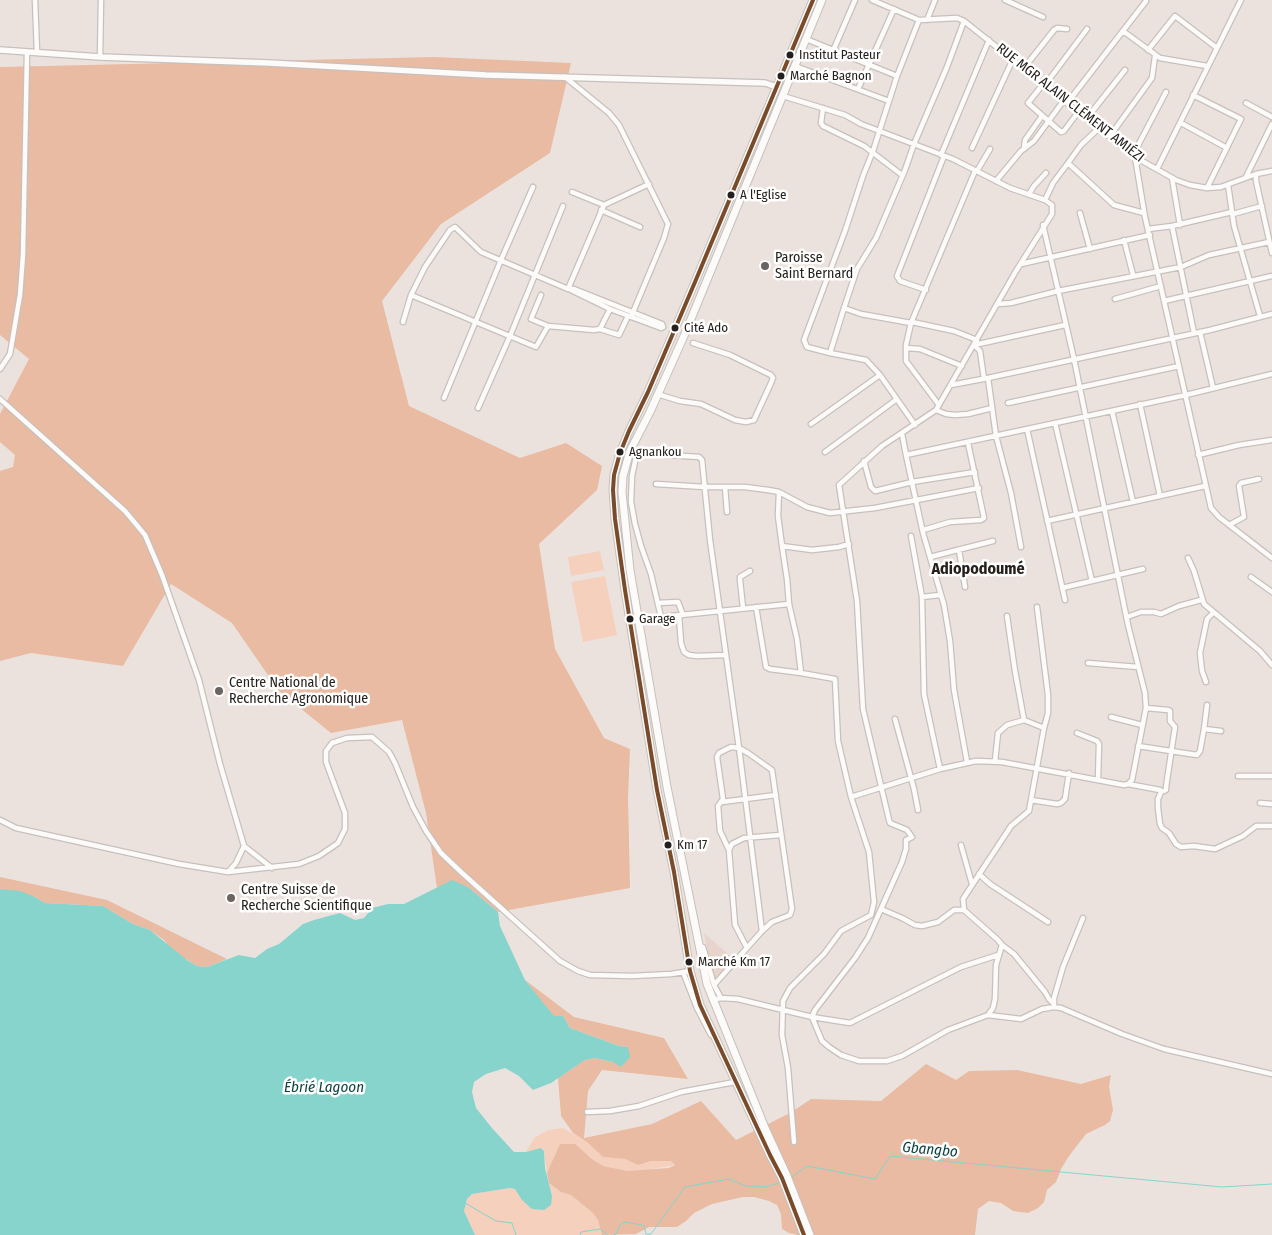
<!DOCTYPE html>
<html>
<head>
<meta charset="utf-8">
<style>
	body { margin:0 }
	canvas { display:block; background:#ece2dd }
</style>
</head>
<body>
<canvas width="1272" height="1235"></canvas>
<script>
const ctx = document.querySelector('canvas').getContext('2d');
ctx.lineJoin = 'round';
function fill(path, color) {
  ctx.fillStyle = color;
  ctx.fill(path, 'evenodd');
}
function poly(rows) {
  const path = new Path2D();
  for (const r of rows) {
    path.moveTo(r[0], r[1]);
    for (let i = 2; i < r.length; i += 2) path.lineTo(r[i], r[i + 1]);
  }
  return path;
}
function strokePath(path, color, width, dash) {
  ctx.strokeStyle = color;
  ctx.lineWidth = width;
  ctx.lineCap = dash ? 'butt' : 'round';
  ctx.setLineDash(dash || []);
  ctx.stroke(path);
}
function write(font, color, halo, rows, align = 'center') {
  ctx.font = font + ' "Fira Sans Condensed",sans-serif';
  ctx.lineWidth = 5;
  ctx.setLineDash([]);
  ctx.textBaseline = 'middle';
  ctx.strokeStyle = halo;
  ctx.fillStyle = color;
  for (const [text, x, y, turn = 0] of rows) {
    ctx.save();
    ctx.translate(x, y);
    ctx.rotate((+turn || 0) * Math.PI / 180);
    ctx.textAlign = isNaN(turn) ? turn : align;
    if (halo) ctx.strokeText(text, 0, 0);
    ctx.fillText(text, 0, 0);
    ctx.restore();
  }
}
fill(poly([
	[704,933,736,961,715,982,706,943]
]), '#e7d4cc');
fill(poly([
	[600,551,604,570,571,576,568,557],
	[605,576,617,635,583,642,571,582],
	[563,1128,587,1142,603,1157,625,1159,638,1165,651,1161,671,1161,675,1165,641,1171,628,1171,603,1166,584,1152,556,1151,553,1162,547,1173,544,1151,542,1148,526,1152,534,1138,548,1130],
	[549,1183,561,1192,571,1195,593,1213,598,1220,602,1235,475,1235,464,1211,467,1199,472,1194,510,1188,515,1189,522,1200,552,1196]
]), '#f4d0bd');
fill(poly([
	[434,57,571,63,550,153,441,224,382,301,409,406,520,458,566,443,602,466,597,490,539,544,555,649,604,738,630,749,628,798,630,888,498,912,468,887,452,881,437,888,426,813,402,720,331,733,279,691,232,623,171,584,123,666,31,653,0,661,0,471,13,467,15,455,0,442,0,414,29,359,0,335,0,67],
	[0,877,107,900,227,959,207,967,197,966,173,951,164,940,150,930,133,924,103,906,45,903,33,896,0,889],
	[525,980,574,1017,664,1038,688,1079,602,1070,588,1091,584,1138,652,1124,701,1101,736,1140,790,1113,811,1099,881,1101,926,1064,956,1080,969,1071,1017,1070,1081,1084,1111,1075,1109,1086,1113,1110,1110,1121,1105,1125,1086,1134,1069,1156,1061,1169,1056,1182,1047,1190,1044,1202,1038,1208,1028,1213,1013,1211,1001,1203,989,1201,978,1209,975,1235,798,1235,789,1233,782,1229,781,1214,777,1205,769,1201,754,1197,743,1197,712,1204,694,1213,686,1221,677,1227,649,1227,636,1234,602,1235,598,1220,593,1213,571,1195,561,1192,549,1183,547,1173,560,1144,575,1144,591,1158,603,1166,628,1171,669,1168,675,1165,671,1161,651,1161,638,1165,625,1159,603,1157,587,1142,573,1133,561,1116,558,1078,585,1060,595,1058,613,1062,628,1047,619,1046,570,1028,563,1016,554,1017]
]), '#e8bba2');
fill(poly([
	[452,880,468,887,498,912,500,926,525,980,554,1016,563,1016,570,1028,619,1046,628,1047,630,1057,621,1067,613,1062,595,1058,585,1060,551,1083,533,1090,519,1076,505,1068,486,1074,474,1082,472,1092,476,1108,492,1128,514,1152,526,1152,541,1148,544,1151,545,1168,552,1196,551,1205,544,1210,532,1209,522,1200,515,1189,510,1188,472,1194,467,1199,464,1211,475,1235,0,1235,0,889,20,891,33,896,45,903,103,906,133,924,150,930,187,960,197,966,207,967,239,955,255,958,267,949,279,944,303,924,314,920,340,913,355,920,364,918,372,908,388,904,404,904]
]), '#87d4cd');
strokePath(poly([
	[792,1177,807,1166,875,1179,890,1156,1222,1187,1272,1184],
	[465,1203,496,1221,512,1223,516,1235],
	[580,1235,581,1232,600,1229,608,1235],
	[613,1235,616,1234,620,1225,625,1222,642,1225,644,1226,646,1234,651,1234,685,1187,729,1179,746,1186,765,1187,782,1182]
]), '#87d4cd', 1);
const minor = poly([
	[35,0,37,52],
	[872,0,919,20,957,18,964,21,1135,157,1176,180,1190,185,1207,188,1221,187,1256,174,1272,171],
	[1005,0,1043,17],
	[927,20,935,0],
	[964,21,947,67,914,144,905,170,876,238,857,269,844,308,861,314,911,323,975,171],
	[1123,31,1160,58,1207,66],
	[806,39,897,76],
	[1148,50,1175,16,1217,48],
	[833,51,855,0],
	[100,57,101,0],
	[795,66,889,101],
	[1024,68,1054,30,1057,28,1067,29],
	[565,77,609,113,619,125,668,224,664,238,631,317],
	[1044,83,1028,103,1061,132,1064,131,1079,111],
	[1045,85,1087,29],
	[858,89,894,9],
	[1193,95,1241,119,1207,188],
	[783,96,845,115,861,124,953,159,1010,188,1045,200,1052,205,1052,214,1016,271,936,410,882,446,839,485,857,601,863,709,889,820,890,823,907,830,912,837,906,840,906,849,902,862,868,938,855,958,815,1010,812,1017,822,1041,829,1047,841,1055,859,1061,887,1061,902,1056,948,1030,988,1015,1021,1019,1042,1009,1054,1007,1061,1008,1122,1034,1164,1049,1272,1074],
	[1068,102,1146,1],
	[1246,103,1272,117],
	[823,108,821,123,823,126,864,146,902,175],
	[1087,118,1125,70],
	[1181,123,1227,148],
	[1110,136,1152,78,1155,56],
	[972,148,1013,59],
	[1024,149,1025,140,1042,116],
	[941,155,989,40],
	[1133,155,1166,92],
	[1135,157,1145,217,1211,508,1219,517,1272,558],
	[1068,163,1081,145,1099,128],
	[1157,169,1241,0],
	[977,171,990,149],
	[1256,174,1256,181,1272,253],
	[1246,177,1272,124],
	[1172,178,1180,225],
	[996,181,1021,151,1034,141,1064,100],
	[572,192,604,205],
	[1029,194,1034,186,1046,173],
	[1045,200,1053,183,1068,163,1114,205,1144,213],
	[601,210,640,227],
	[1232,212,1234,226,1260,316],
	[1080,213,1090,249],
	[1233,214,1262,206],
	[1172,226,1194,333],
	[1148,229,1172,226,1232,212,1228,185],
	[1124,240,1133,275],
	[1021,264,1150,235],
	[568,289,604,205,649,184],
	[569,289,610,309,661,328,663,327],
	[926,290,900,281,897,276,944,156],
	[411,295,536,347,548,326,594,330,600,329,610,309],
	[541,295,531,319,548,326],
	[1115,299,1161,286],
	[1164,301,1272,276],
	[998,304,1011,303,1058,291,1181,267,1209,255,1269,242],
	[403,322,411,295,425,267,450,230,455,227,481,252,568,289,574,289,662,324,663,327],
	[912,322,954,331,977,340],
	[911,323,906,345,906,361,939,405],
	[600,329,619,335,628,316],
	[1200,332,1213,388],
	[974,345,1065,325],
	[974,345,980,351,984,379],
	[906,348,920,349,962,366],
	[830,353,844,308],
	[0,369,10,354,20,295,23,255,27,52],
	[988,378,996,436,1011,493,1021,547],
	[951,385,988,378,1210,330,1272,314],
	[657,394,680,401,701,404,735,420,746,422,754,420,771,383,773,378,771,375,730,355,693,343],
	[444,398,501,260,533,187],
	[0,399,125,511,145,535,162,575,199,680,220,764,244,846,272,868],
	[1008,403,1179,366],
	[1140,404,1160,496],
	[478,408,510,336,563,206],
	[936,410,946,414,955,415,968,414,992,408],
	[1112,411,1133,502],
	[1055,423,1092,581],
	[811,424,880,375],
	[915,425,880,375,866,360,830,353,807,347,804,340,845,231,863,176,873,151,897,76,919,20],
	[1027,429,1065,600],
	[902,434,906,455,1186,395,1272,374],
	[637,452,632,476,631,502,635,524,641,546,651,574,661,617],
	[825,452,897,399],
	[653,454,699,457,702,460,710,540,739,748,762,931],
	[906,455,923,533,944,605,950,641,954,690,967,762],
	[1198,455,1239,445,1272,440],
	[864,461,871,487,875,491,912,482,975,472],
	[656,484,705,487,745,487,768,490,779,492,807,507,830,513,875,508,979,488],
	[725,487,727,512],
	[779,492,778,516,782,546,787,579,789,604,797,639,801,673],
	[1047,521,1205,486],
	[1229,525,1244,517,1239,486,1241,483,1259,479],
	[923,530,950,522,981,520,984,518,968,443],
	[911,536,922,597,924,694,940,769],
	[782,546,812,550,839,547,849,544],
	[959,550,965,587],
	[930,557,993,541],
	[1188,558,1194,571,1204,604,1260,651,1272,665],
	[1251,577,1272,592],
	[1062,588,1143,569],
	[922,597,940,595],
	[658,603,678,602,683,615],
	[756,607,766,667,770,669,801,673,835,679,838,741,851,797,869,852,874,902,871,915,841,931,824,954,790,988,783,1001,782,1035,788,1068,794,1142],
	[1037,607,1048,695,1048,713,1044,728],
	[743,608,740,580,740,577,750,571],
	[679,615,681,643,684,652,689,655,697,656,726,655],
	[1007,616,1015,671,1024,720],
	[1127,617,1141,612,1154,612,1161,614,1179,606,1201,600],
	[630,622,661,617,789,604],
	[1088,663,1138,667],
	[1206,682,1202,671,1200,653,1207,619,1213,613],
	[1207,705,1204,729,1221,731],
	[1146,708,1168,710,1170,711,1170,721,1175,727,1166,787,1166,790,1161,792],
	[1111,717,1142,725],
	[895,719,914,789,918,810],
	[1077,733,1097,741,1099,744,1098,779],
	[1138,746,1197,755,1200,751,1204,729],
	[1238,776,1272,776],
	[1128,784,1160,790,1161,792,1158,799,1158,808,1160,824,1162,828,1169,833,1176,844,1181,847,1194,846,1215,849,1243,836,1256,826,1272,826],
	[851,797,940,769,976,761,1002,762,1124,785,1128,784,1132,780,1146,708,1145,693,1128,625,1074,359,1043,225],
	[1031,800,1057,804,1061,803,1065,799,1069,773],
	[722,802,776,795],
	[1260,803,1272,804],
	[0,820,16,828,34,832,179,864,228,872,299,864,319,856,338,843,345,829,345,813,326,762,326,751,332,743,347,738,372,737,389,752,395,763,413,807,426,831,441,853,461,872,560,961,578,971,590,975,632,976,671,974,690,971],
	[961,845,972,884],
	[228,872,236,863,244,846],
	[979,874,990,884,1048,922],
	[881,909,902,918,915,925,922,926,938,922,954,910,964,910],
	[1002,945,1014,954,1045,992,1049,999,1053,1003],
	[703,947,714,985,721,998],
	[747,948,735,925,729,850,732,844,744,838,780,835],
	[683,972,697,1008,711,1035],
	[714,985,762,931,772,922,790,915,792,909,772,770,748,753,739,748,731,747,719,753,717,757,723,799,718,806,720,831,729,850],
	[712,1000,721,998,738,999,812,1017,850,1023,961,967,998,955],
	[1054,1007,1054,998,1063,967,1083,918],
	[988,1015,993,1008,995,999,996,965,1002,945,998,940,964,910,963,899,1011,826,1029,811,1044,728,1024,720,1007,725,998,733,995,761],
	[587,1112,610,1111,639,1106,681,1092,735,1082]
]);
const tertiary = poly([
	[0,50,100,57,269,63,486,75,765,83,777,87]
]);
const primary = poly([
	[804,1235,782,1178,770,1155,700,1005,690,971,674,872,657,790,625,590,615,519,613,490,614,475,620,453,629,431,648,392,695,282,813,0],
	[810,1235,787,1176,765,1128,707,984,667,787,630,570,622,492,623,476,630,451,650,412,684,336,822,0]
]);
strokePath(minor, '#c7c0bc', 7);
strokePath(tertiary, '#c7c0bc', 8);
strokePath(primary, '#c7c0bc', 9);
strokePath(minor, '#fcfbfa', 4.5);
strokePath(tertiary, '#fcfbfa', 5.5);
strokePath(primary, '#fcfbfa', 7);
strokePath(poly([
	[804,1235,782,1178,770,1155,700,1005,690,971,674,872,657,790,625,590,615,519,613,490,614,475,620,453,629,431,648,392,695,282,813,0]
]), '#7a4b2a', 4);
for (const [x, y, r, color] of [
	[790,55,4.5,"#26201d"],
	[781,76,4.5,"#26201d"],
	[731,195,4.5,"#26201d"],
	[765,266,5,"#6b6460"],
	[675,328,4.5,"#26201d"],
	[620,452,4.5,"#26201d"],
	[630,619,4.5,"#26201d"],
	[219,691,5,"#6b6460"],
	[668,845,4.5,"#26201d"],
	[231,898,5,"#6b6460"],
	[689,962,4.5,"#26201d"]
]) {
  const dot = new Path2D();
  dot.arc(x, y, r, 0, 2 * Math.PI);
  ctx.fillStyle = color;
  ctx.fill(dot);
  strokePath(dot, '#fff', 2);
}
write('13px', '#26201d', '#fff', [
	["Institut Pasteur",799,55],
	["Marché Bagnon",790,76],
	["A l'Eglise",740,195],
	["Cité Ado",684,328],
	["Agnankou",629,452],
	["Garage",639,619],
	["Km 17",677,845],
	["Marché Km 17",698,962]
], 'left');
write('14px', '#26201d', '#fff', [
	["RUE MGR ALAIN CLÉMENT AMIÉZI",1070,103,38]
]);
write('14px', '#26201d', '#fff', [
	["Paroisse",775,258],
	["Saint Bernard",775,274],
	["Centre National de",229,683],
	["Recherche Agronomique",229,699],
	["Centre Suisse de",241,890],
	["Recherche Scientifique",241,906]
], 'left');
write('italic 15px', '#0d423f', '#fff', [
	["Ébrié Lagoon",324,1088],
	["Gbangbo",930,1150,5]
]);
write('bold 16px', '#26201d', '#fff', [
	["Adiopodoumé",978,570]
]);
</script>
</body>
</html>
